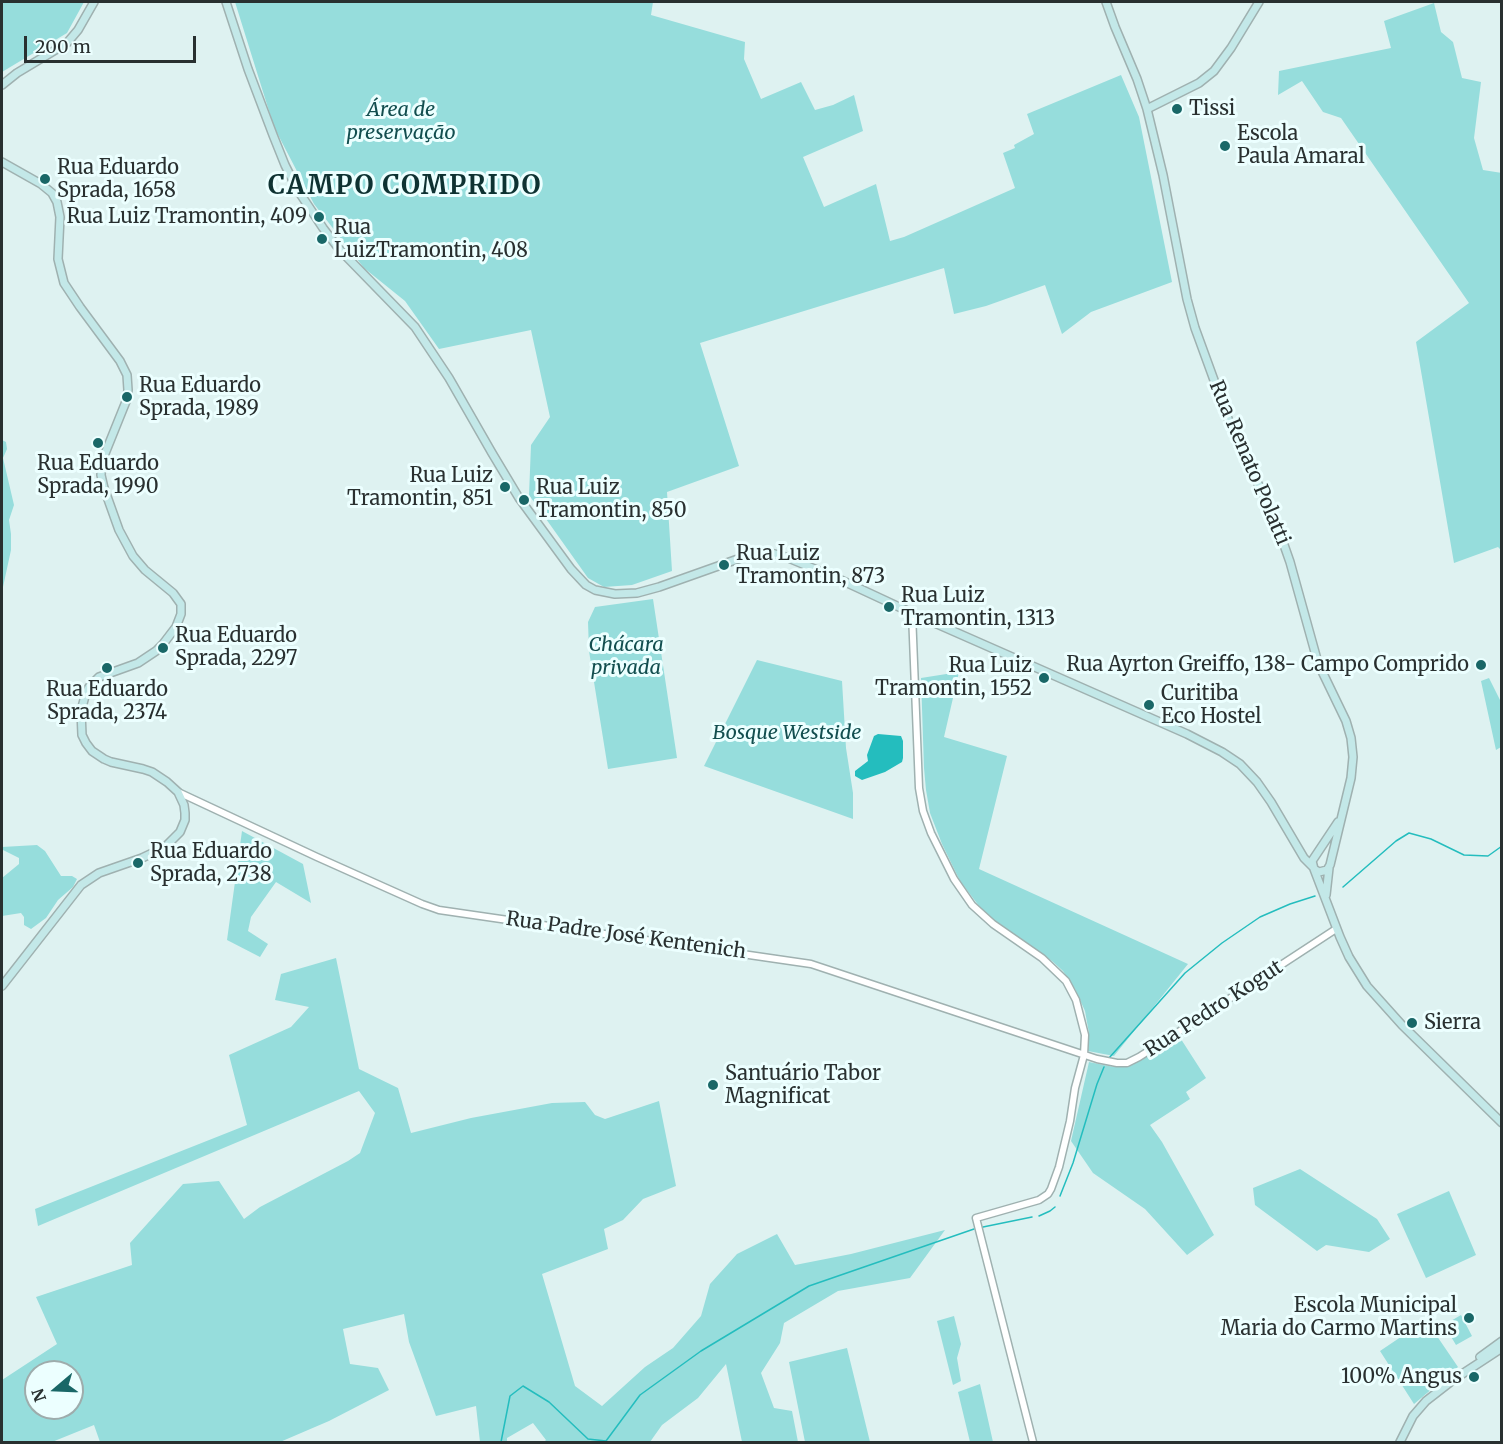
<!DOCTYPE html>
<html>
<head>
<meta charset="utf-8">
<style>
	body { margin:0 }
	#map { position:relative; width:1503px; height:1444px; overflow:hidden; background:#def2f1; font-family:Merriweather,serif }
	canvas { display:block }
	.frame { position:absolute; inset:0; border:3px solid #293030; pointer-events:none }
	.north { position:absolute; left:24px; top:1360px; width:60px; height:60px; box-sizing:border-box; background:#ecffff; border:2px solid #9eacac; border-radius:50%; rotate:251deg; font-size:16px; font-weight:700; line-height:24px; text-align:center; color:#293030 }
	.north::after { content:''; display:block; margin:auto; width:21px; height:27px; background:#196767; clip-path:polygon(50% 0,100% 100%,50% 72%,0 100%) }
	.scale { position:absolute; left:24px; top:36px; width:172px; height:27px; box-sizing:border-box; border:3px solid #293030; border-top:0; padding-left:8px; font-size:18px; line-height:21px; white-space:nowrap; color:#293030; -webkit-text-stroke:4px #ecffff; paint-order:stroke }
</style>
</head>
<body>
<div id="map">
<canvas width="1503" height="1444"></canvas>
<div class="frame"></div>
<div class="north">N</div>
<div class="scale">200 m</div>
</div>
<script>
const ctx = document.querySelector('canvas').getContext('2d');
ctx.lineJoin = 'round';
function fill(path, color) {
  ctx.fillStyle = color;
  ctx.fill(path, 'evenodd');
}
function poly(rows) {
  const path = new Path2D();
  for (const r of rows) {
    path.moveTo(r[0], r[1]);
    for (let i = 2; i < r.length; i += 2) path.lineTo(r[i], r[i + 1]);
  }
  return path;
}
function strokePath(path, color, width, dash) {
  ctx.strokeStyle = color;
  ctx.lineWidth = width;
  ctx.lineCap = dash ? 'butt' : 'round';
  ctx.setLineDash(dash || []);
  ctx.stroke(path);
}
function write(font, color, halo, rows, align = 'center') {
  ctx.font = font + ' Merriweather,serif';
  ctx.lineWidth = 6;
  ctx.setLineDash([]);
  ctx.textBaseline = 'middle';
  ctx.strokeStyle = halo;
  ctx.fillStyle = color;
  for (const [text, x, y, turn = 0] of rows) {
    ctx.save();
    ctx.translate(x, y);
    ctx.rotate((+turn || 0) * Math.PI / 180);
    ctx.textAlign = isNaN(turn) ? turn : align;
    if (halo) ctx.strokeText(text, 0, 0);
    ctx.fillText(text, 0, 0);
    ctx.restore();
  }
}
fill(poly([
	[2,2,84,2,67,33,2,72],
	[235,2,653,2,651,15,745,42,744,59,761,99,801,82,815,110,833,105,854,95,863,131,803,157,824,207,876,184,890,241,904,237,1015,188,1003,153,1015,148,1014,145,1034,134,1027,114,1121,75,1139,117,1172,282,1091,312,1062,334,1045,285,986,306,954,314,944,268,700,343,739,466,667,492,672,571,632,585,604,587,588,578,529,495,531,445,550,417,531,330,439,349,405,301,364,268,314,204,274,127],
	[1434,3,1441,32,1453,42,1462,78,1481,82,1474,138,1483,170,1502,173,1501,550,1498,547,1454,563,1416,342,1469,303,1341,118,1323,112,1302,81,1278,95,1279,71,1391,48,1384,21],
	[2,440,6,442,7,449,3,458,14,505,9,520,11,534,11,550,3,587,2,588],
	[653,599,677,758,608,769,589,651,588,622,595,607],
	[757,660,842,681,846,748,853,793,853,819,704,766],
	[959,672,944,737,1007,756,979,869,1188,964,1114,1056,1088,1051,1089,1033,1085,1011,1075,989,1063,971,1052,961,999,925,979,906,960,881,942,844,930,813,926,790,924,768,921,678],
	[1489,678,1501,702,1501,747,1496,750,1481,681],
	[242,831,303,864,311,903,276,882,251,917,248,931,268,944,260,957,227,940],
	[37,845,45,851,61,876,72,876,77,879,73,887,58,900,46,918,31,929,24,925,24,917,21,913,2,916,2,878,19,864,19,858,3,850,2,847],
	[336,958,359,1069,398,1088,411,1133,471,1118,552,1103,585,1102,595,1115,605,1119,659,1101,676,1186,643,1199,623,1220,604,1229,608,1249,542,1274,575,1386,602,1406,645,1367,673,1348,701,1316,710,1284,737,1254,777,1234,795,1265,851,1254,945,1230,910,1278,838,1291,784,1323,780,1343,761,1373,774,1408,792,1411,798,1442,742,1442,726,1364,698,1398,662,1425,650,1442,544,1442,546,1440,533,1423,507,1438,507,1442,480,1442,476,1406,436,1416,409,1342,404,1314,343,1329,350,1364,378,1368,389,1390,329,1421,280,1442,100,1442,94,1425,52,1442,2,1442,2,1380,57,1344,36,1297,132,1265,130,1243,183,1184,219,1181,244,1219,260,1207,348,1161,360,1153,375,1113,359,1091,38,1226,35,1209,247,1125,229,1055,291,1027,309,1007,275,1000,281,974],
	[36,1372,72,1372,72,1408,36,1408],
	[1179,1036,1206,1078,1186,1092,1190,1099,1150,1125,1162,1142,1214,1235,1187,1255,1145,1209,1093,1173,1071,1141,1089,1062,1114,1067,1128,1067,1134,1064],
	[1300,1169,1377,1219,1390,1239,1369,1252,1326,1245,1317,1251,1255,1205,1253,1188],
	[1449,1191,1476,1255,1426,1278,1397,1214],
	[1461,1315,1472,1336,1456,1345,1444,1325],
	[954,1316,961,1344,957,1358,961,1381,953,1385,937,1321],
	[1426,1320,1458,1367,1414,1404,1380,1351],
	[847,1348,870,1442,805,1442,789,1362],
	[980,1384,993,1442,970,1442,958,1392]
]), '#96dddc');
fill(poly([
	[878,734,901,736,903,741,903,758,902,762,885,772,862,780,855,776,855,771,868,761,867,755,874,736]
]), '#24bdbe');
strokePath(poly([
	[1343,887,1396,841,1409,833,1431,839,1464,855,1488,856,1502,846],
	[1109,1058,1185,973,1222,943,1260,917,1290,904,1315,896],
	[1060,1196,1073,1163,1097,1084,1104,1067],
	[1039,1216,1050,1211,1055,1207],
	[983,1227,1032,1217],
	[501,1442,510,1396,523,1386,549,1402,588,1439,606,1441,640,1395,701,1351,809,1286,974,1229]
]), '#24bdbe', 1.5);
const tertiary = poly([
	[912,613,919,788,923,811,931,833,954,879,972,905,993,924,1042,958,1066,981,1076,1000,1085,1035,1084,1055,1075,1088,1070,1121,1059,1167,1051,1189,1048,1194,1039,1200,976,1218,1033,1442],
	[178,792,317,857,422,904,439,910,811,964,1097,1059,1117,1063,1127,1063,1139,1057,1180,1031,1336,929]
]);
const secondary = poly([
	[226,2,248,69,273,135,285,165,297,189,323,228,339,249,415,327,449,378,492,453,519,498,571,569,586,585,595,590,615,594,637,593,659,587,752,554,767,552,786,557,841,580,912,613,1187,734,1222,752,1240,764,1257,782,1271,802,1304,858,1313,867],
	[1106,2,1115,27,1137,79,1147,109,1163,175,1187,299,1195,328,1238,446,1265,497,1277,525,1290,562,1318,663,1346,721,1351,738,1353,757,1351,778,1330,865],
	[2,85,17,73,67,43,78,30,94,2],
	[1147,109,1199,83,1214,71,1231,48,1259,2],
	[2,162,41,184,52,193,57,202,60,217,58,259,64,283,80,307,120,361,127,375,128,390,127,399,102,461,101,475,104,488,119,530,133,556,145,570,173,593,181,604,181,614,176,627,163,644,156,651,138,663,99,677,89,687,85,696,81,711,82,735,86,743,92,751,104,759,111,762,143,769,152,772,167,782,178,792,184,805,185,813,185,820,180,832,165,847,142,858,99,873,81,885,2,986],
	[1330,865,1327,870,1319,872,1314,869,1312,861,1338,822],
	[1314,869,1340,937,1349,957,1367,986,1402,1025,1502,1123],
	[1326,895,1329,868],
	[1480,1357,1502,1341],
	[1400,1442,1413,1416,1426,1401,1453,1380,1502,1348]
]);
strokePath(tertiary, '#9fb1b0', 9);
strokePath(secondary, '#9fb1b0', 10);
strokePath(tertiary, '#fff', 6);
strokePath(secondary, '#c3e8e8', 7);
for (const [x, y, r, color] of [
	[1177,109,6,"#196767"],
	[1225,146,6,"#196767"],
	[45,179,6,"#196767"],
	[319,217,6,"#196767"],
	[322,239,6,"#196767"],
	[127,397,6,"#196767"],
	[98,443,6,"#196767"],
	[505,487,6,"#196767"],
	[524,500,6,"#196767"],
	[724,565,6,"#196767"],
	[889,607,6,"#196767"],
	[163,648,6,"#196767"],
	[1481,665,6,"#196767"],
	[107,668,6,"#196767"],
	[1044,678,6,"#196767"],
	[1149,705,6,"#196767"],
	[138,863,6,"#196767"],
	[1412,1023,6,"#196767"],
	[713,1085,6,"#196767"],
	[1469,1318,6,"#196767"],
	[1474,1377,6,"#196767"]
]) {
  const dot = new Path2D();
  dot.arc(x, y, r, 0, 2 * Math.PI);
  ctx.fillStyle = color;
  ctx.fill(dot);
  strokePath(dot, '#ecffff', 2);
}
write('20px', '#293030', '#ecffff', [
	["Tissi",1189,109],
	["Escola",1237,134],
	["Paula Amaral",1237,157],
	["Rua Eduardo",57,168],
	["Sprada, 1658",57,191],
	["Rua Luiz Tramontin, 409",307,217,"right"],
	["Rua",334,228],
	["LuizTramontin, 408",334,251],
	["Rua Eduardo",139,386],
	["Sprada, 1989",139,409],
	["Rua Eduardo",98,464,"center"],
	["Sprada, 1990",98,487,"center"],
	["Rua Luiz",493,476,"right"],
	["Tramontin, 851",493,499,"right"],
	["Rua Luiz",536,488],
	["Tramontin, 850",536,511],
	["Rua Luiz",736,554],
	["Tramontin, 873",736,577],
	["Rua Luiz",901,596],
	["Tramontin, 1313",901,619],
	["Rua Eduardo",175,636],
	["Sprada, 2297",175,659],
	["Rua Ayrton Greiffo, 138- Campo Comprido",1469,665,"right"],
	["Rua Luiz",1032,666,"right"],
	["Tramontin, 1552",1032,689,"right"],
	["Rua Eduardo",107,690,"center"],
	["Sprada, 2374",107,713,"center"],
	["Curitiba",1161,694],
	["Eco Hostel",1161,717],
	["Rua Eduardo",150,852],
	["Sprada, 2738",150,875],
	["Sierra",1424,1023],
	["Santuário Tabor",725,1074],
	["Magnificat",725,1097],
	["Escola Municipal",1457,1306,"right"],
	["Maria do Carmo Martins",1457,1329,"right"],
	["100% Angus",1462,1377,"right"]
], 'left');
write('italic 20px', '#124e4f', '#ecffff', [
	["Área de",401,110],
	["preservação",401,133],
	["Chácara",626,645],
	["privada",626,668],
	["Bosque Westside",787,733]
]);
write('20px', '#293030', '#ecffff', [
	["Rua Renato Polatti",1249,463,67],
	["Rua Padre José Kentenich",626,936,8],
	["Rua Pedro Kogut",1214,1009,-33]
]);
ctx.letterSpacing = '1.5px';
write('bold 26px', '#0e3232', '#ecffff', [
	["CAMPO COMPRIDO",405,187]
]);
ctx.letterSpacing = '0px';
</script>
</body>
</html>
